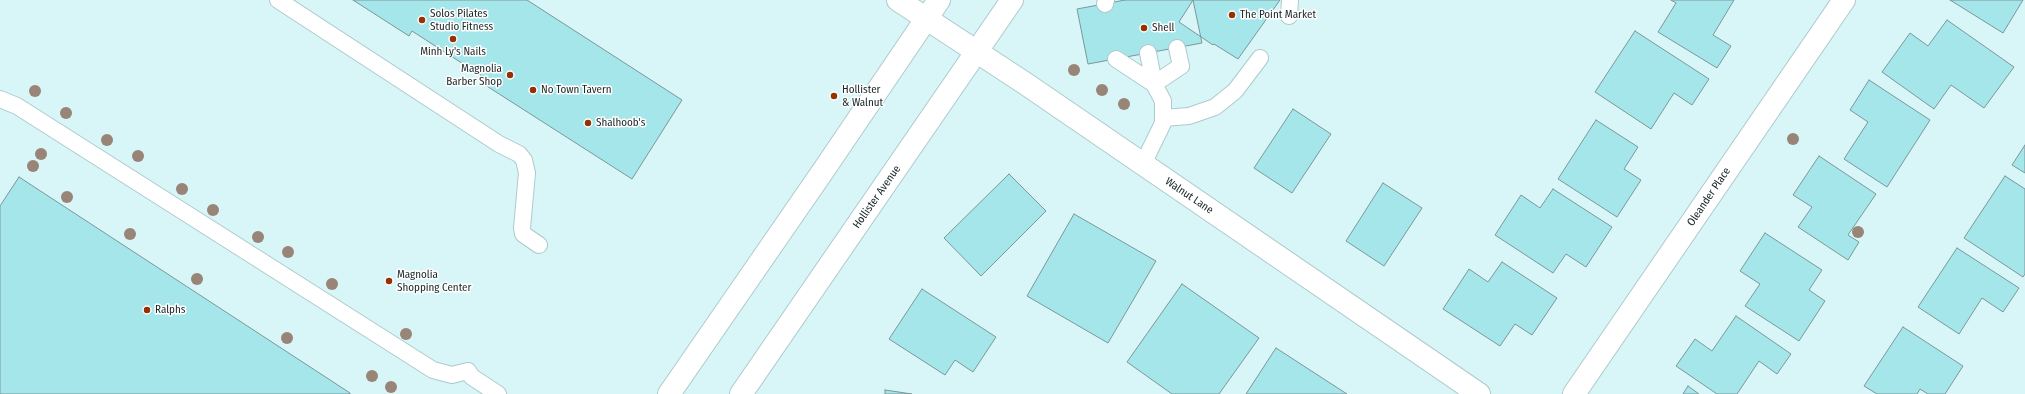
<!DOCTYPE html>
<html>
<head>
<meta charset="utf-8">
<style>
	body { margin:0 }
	canvas { display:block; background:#d8f6f8 }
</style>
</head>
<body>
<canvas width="2025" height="394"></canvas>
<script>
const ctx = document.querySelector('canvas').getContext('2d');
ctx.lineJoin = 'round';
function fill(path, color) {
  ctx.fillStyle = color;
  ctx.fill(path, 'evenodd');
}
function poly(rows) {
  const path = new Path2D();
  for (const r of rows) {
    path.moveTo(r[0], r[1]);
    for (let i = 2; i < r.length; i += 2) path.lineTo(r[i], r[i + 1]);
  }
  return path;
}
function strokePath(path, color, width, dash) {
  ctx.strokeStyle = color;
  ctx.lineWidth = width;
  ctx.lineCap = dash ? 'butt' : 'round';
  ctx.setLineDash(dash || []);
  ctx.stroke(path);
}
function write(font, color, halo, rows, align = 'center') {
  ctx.font = font + ' "Fira Sans Condensed",sans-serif';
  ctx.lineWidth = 3;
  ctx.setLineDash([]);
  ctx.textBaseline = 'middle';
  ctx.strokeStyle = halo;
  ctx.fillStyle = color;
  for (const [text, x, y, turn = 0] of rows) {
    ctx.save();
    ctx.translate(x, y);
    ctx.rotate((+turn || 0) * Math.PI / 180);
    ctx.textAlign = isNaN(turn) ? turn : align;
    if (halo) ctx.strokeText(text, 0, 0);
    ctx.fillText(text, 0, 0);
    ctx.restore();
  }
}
const building = poly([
	[353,0,527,0,682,100,632,179,482,83,485,78,412,31,409,36,353,0],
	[1125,0,1193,0,1202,43,1088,64,1077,9,1125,0],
	[1193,0,1280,0,1238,59,1214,44,1213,45,1179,22,1193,0],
	[1671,0,1734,0,1713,35,1731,46,1717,68,1658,32,1676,3,1671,0],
	[1950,0,2023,0,2003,33,1950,0],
	[1947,20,2014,67,1984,108,1951,85,1934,109,1882,72,1910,33,1928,46,1947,20],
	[1635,31,1709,79,1692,105,1674,93,1651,129,1595,92,1635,31],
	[1869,80,1930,120,1887,187,1844,159,1868,122,1850,110,1869,80],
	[1293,109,1331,134,1292,193,1254,168,1293,109],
	[1596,120,1638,147,1624,169,1641,180,1617,217,1558,179,1596,120],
	[2025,145,2025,173,2012,165,2025,145],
	[1819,156,1876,194,1848,235,1859,242,1848,260,1798,227,1812,207,1793,195,1819,156],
	[1009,174,1046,211,981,276,944,238,1009,174],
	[2005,176,2025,189,2025,274,2023,277,1964,238,2005,176],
	[19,177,350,393,350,394,0,394,0,206,19,177],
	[1383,183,1422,208,1384,266,1346,241,1383,183],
	[1553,189,1612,227,1586,267,1566,254,1553,273,1495,235,1521,195,1540,208,1553,189],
	[1074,214,1156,261,1108,343,1027,296,1074,214],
	[1765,233,1822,270,1809,290,1825,301,1799,341,1745,306,1760,284,1740,271,1765,233],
	[1957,248,2019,288,2003,312,1982,298,1959,334,1918,307,1957,248],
	[1502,262,1557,298,1532,335,1515,324,1500,346,1443,309,1469,269,1488,282,1502,262],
	[1182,284,1259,338,1219,394,1172,394,1127,362,1182,284],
	[922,289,996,337,973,372,955,360,945,375,889,339,922,289],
	[1736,316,1791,354,1777,374,1759,361,1737,394,1717,394,1676,366,1695,339,1712,351,1736,316],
	[1903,327,1963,366,1945,394,1928,394,1920,389,1917,394,1877,394,1864,386,1903,327],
	[1276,348,1347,394,1246,394,1276,348],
	[1688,386,1699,394,1683,394,1688,386],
	[885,390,912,394,885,394,885,390]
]);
fill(building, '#a5e6eb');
strokePath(building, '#7b9799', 1);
const lane = poly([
	[278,0,499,144,519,154,524,160,527,173,522,228,523,234,539,245],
	[1105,4,1106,0],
	[1289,16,1290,0],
	[1116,59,1154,84,1148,53],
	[0,99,17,106,433,370,452,375,468,371,472,377,498,394],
	[1163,118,1189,116,1215,107,1235,91,1260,58],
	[1143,164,1163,123,1163,101,1154,84,1181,66,1177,48]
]);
const street = poly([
	[898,0,1026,84,1479,394],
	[1574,394,1844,0]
]);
const secondary = poly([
	[669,394,823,171,939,0],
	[741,394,1012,0]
]);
strokePath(lane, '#adcacc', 18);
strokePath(street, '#adcacc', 24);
strokePath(secondary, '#adcacc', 24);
strokePath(lane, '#fff', 16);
strokePath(street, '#fff', 22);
strokePath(secondary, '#fff', 22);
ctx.fillStyle = '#998478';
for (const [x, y] of [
	[1074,70],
	[1102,90],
	[35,91],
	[1124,104],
	[66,113],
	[1793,139],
	[107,140],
	[41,154],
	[138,156],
	[33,166],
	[182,189],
	[67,197],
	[213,210],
	[1858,232],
	[130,234],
	[258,237],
	[288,252],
	[197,279],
	[332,284],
	[406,334],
	[287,338],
	[372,376],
	[391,387]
]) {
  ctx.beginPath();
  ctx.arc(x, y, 6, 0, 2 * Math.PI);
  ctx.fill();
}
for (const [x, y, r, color] of [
	[1232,15,4,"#963103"],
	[422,20,4,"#963103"],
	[1144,28,4,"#963103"],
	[453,39,4,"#963103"],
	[510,75,4,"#963103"],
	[533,90,4,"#963103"],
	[834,96,4,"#963103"],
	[588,123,4,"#963103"],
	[389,281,4,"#963103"],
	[147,310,4,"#963103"]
]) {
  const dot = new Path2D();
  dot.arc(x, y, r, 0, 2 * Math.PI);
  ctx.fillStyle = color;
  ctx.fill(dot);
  strokePath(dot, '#fff', 1.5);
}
write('11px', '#1a2526', '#fff', [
	["Solos Pilates",430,14],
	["Studio Fitness",430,27],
	["The Point Market",1240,15],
	["Shell",1152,28],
	["Minh Ly's Nails",453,52,"center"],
	["Magnolia",502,69,"right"],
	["Barber Shop",502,82,"right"],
	["No Town Tavern",541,90],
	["Hollister",842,90],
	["& Walnut",842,103],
	["Shalhoob's",596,123],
	["Magnolia",397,275],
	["Shopping Center",397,288],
	["Ralphs",155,310]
], 'left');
write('11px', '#1a2526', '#fff', [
	["Walnut Lane",1189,196,34],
	["Hollister Avenue",877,197,-55],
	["Oleander Place",1709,197,-56]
]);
</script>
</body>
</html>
